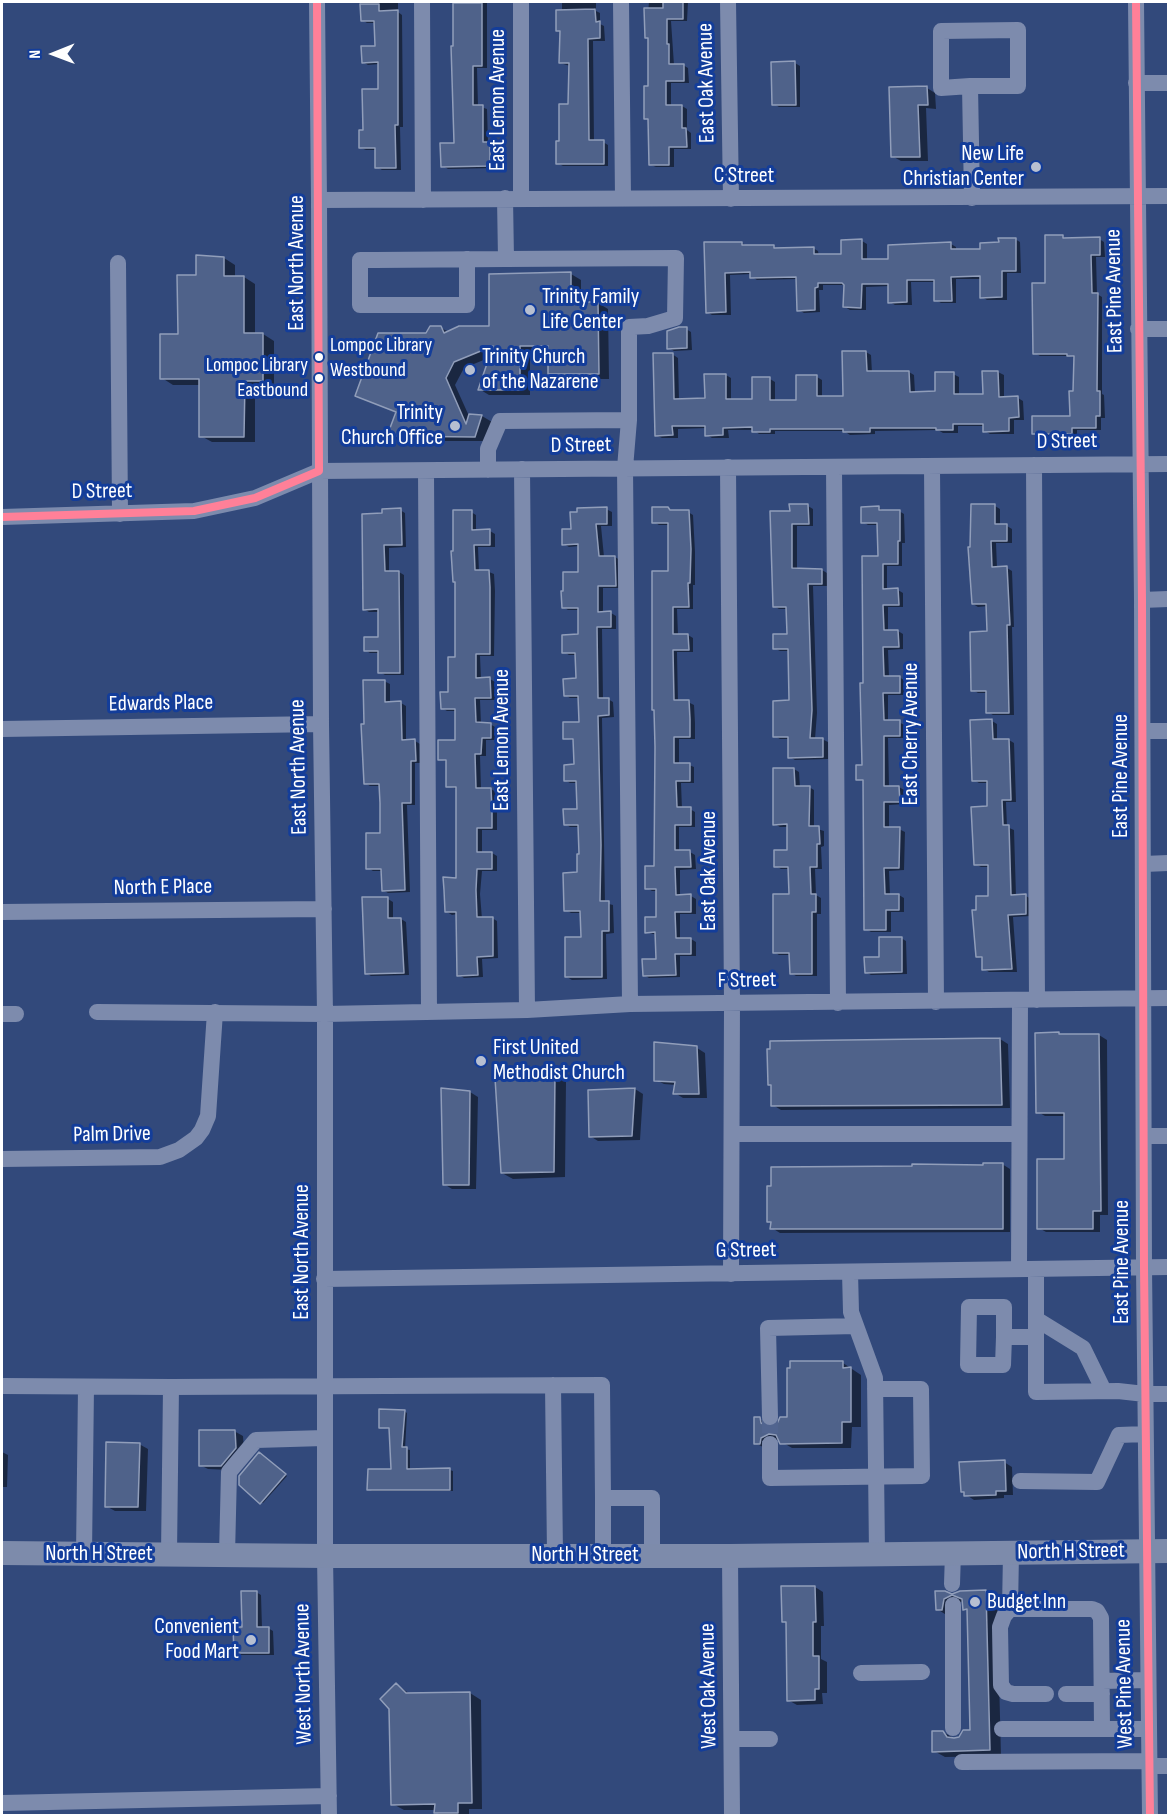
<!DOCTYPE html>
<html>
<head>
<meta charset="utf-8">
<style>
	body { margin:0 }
	#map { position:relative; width:1170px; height:1817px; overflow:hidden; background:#32497b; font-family:"Sofia Sans Condensed",sans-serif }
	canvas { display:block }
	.frame { position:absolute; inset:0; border:3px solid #fff; pointer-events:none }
	.north { position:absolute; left:24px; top:24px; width:60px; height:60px; -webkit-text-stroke:4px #133d9a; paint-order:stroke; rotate:269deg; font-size:16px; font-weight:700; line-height:24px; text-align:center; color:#fff }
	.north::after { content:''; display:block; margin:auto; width:21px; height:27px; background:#fff; clip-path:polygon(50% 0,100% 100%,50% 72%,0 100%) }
</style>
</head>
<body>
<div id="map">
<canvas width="1170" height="1817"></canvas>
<div class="frame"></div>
<div class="north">N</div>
</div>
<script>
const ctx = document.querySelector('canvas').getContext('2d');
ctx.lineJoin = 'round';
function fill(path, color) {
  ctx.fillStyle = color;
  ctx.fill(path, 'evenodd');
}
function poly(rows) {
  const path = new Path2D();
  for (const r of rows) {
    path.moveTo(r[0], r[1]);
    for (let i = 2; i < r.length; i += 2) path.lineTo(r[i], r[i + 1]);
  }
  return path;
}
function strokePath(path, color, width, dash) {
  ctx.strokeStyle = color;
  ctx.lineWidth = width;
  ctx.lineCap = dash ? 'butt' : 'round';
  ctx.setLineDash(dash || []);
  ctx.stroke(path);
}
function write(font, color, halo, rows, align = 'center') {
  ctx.font = font + ' "Sofia Sans Condensed",sans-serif';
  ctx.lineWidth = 6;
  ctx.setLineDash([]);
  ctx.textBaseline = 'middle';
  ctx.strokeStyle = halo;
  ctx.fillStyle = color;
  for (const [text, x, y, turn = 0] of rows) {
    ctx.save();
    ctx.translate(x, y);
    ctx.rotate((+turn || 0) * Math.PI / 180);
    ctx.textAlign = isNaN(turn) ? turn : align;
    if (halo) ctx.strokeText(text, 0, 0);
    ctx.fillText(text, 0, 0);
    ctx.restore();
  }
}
fill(poly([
	[361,2,398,2,398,12,402,15,403,127,400,127,401,170,382,170,377,167,377,150,366,150,361,148,380,91,379,64,368,65,363,62,376,47,375,23,367,23,362,20],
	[454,2,487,2,487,68,477,68,478,106,487,109,488,143,494,146,495,168,448,169,443,166,455,144],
	[562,2,596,2,596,11,600,13,600,24,604,26,605,41,593,41,594,142,603,142,608,145,608,166,563,166,557,163,570,106,570,66,560,63,561,32,558,30,562,11],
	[649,2,688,2,687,21,671,21,674,65,683,65,688,68,689,83,671,83,671,106,682,106,687,109,687,130,691,133,691,149,674,149,674,167,656,167,651,165,649,120,645,118,649,87,649,39,646,37],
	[795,63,800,66,800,107,779,107,774,104],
	[890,88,927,88,935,93,936,109,926,108,928,161,901,161,892,156],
	[1062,236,1067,239,1099,239,1104,242,1105,257,1096,257,1097,294,1102,297,1102,394,1104,395,1105,418,1101,418,1101,430,1077,430,1077,436,1039,437,1034,434,1071,417,1075,393,1075,358,1070,356,1040,356,1035,353,1047,284],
	[1015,239,1020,242,1021,273,1007,273,1007,300,987,300,982,297,981,279,956,279,956,303,941,303,936,300,935,282,911,282,912,305,895,305,890,302,890,286,866,287,866,310,850,310,845,307,845,285,823,285,823,290,819,290,820,312,804,313,799,310,798,279,757,280,752,277,752,274,730,275,731,315,712,315,707,312,706,244,742,243,747,246,773,246,778,249,813,248,818,251,819,256,843,255,862,241,867,244,867,260,889,260,951,244,956,247,956,251,981,250],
	[224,258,235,265,235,277,244,277,255,284,255,334,263,334,274,341,274,386,255,386,255,442,212,442,201,436,201,385,173,385,162,378,179,336,198,277],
	[571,274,581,280,581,304,598,303,608,309,609,379,560,379,550,373,549,351,530,351,530,395,489,395,479,389,491,357,464,368,455,385,469,416,482,416,492,422,485,441,399,441,389,435,397,413,357,395,427,334,441,328,449,332,491,328],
	[686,329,691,332,692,350,674,351,669,348],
	[866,352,871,355,872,373,909,372,914,375,915,393,937,393,953,374,959,377,959,396,984,395,984,372,998,372,1004,375,1004,398,1018,398,1023,401,1024,420,1014,420,1014,434,990,434,985,431,985,426,958,426,958,433,943,433,938,430,875,431,875,434,850,435,844,431,775,431,775,434,759,434,754,430,728,430,729,438,712,438,707,435,707,428,678,429,678,438,662,438,656,435,672,354,678,358,679,400,706,400,726,375,731,378,731,401,754,400,770,379,775,382,775,401,797,401,817,377,822,380,822,397,844,397],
	[808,506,813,509,813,526,797,526,797,570,822,570,827,573,827,586,813,586,817,713,815,739,822,739,828,742,828,759,795,760,790,757,790,739,780,739,775,736,791,702,789,651,780,651,774,648,788,635,788,609,779,609,774,606,791,512],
	[995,506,1000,509,1000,526,1007,526,1012,529,1012,543,996,543,997,568,1007,568,1012,571,1014,627,1012,627,1014,715,993,715,988,712,988,693,978,693,973,690,988,633,988,606,978,607,973,604],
	[668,508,674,512,688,512,693,515,695,552,695,585,693,585,693,609,677,609,678,635,688,635,693,638,693,652,677,652,678,702,688,702,694,705,695,723,695,739,679,739,679,765,689,765,694,767,694,783,681,783,682,809,690,809,695,812,695,827,679,827,679,852,690,852,695,855,696,869,680,870,680,896,691,896,696,899,696,914,680,914,680,940,691,939,696,942,696,956,680,956,680,977,649,978,644,975,657,960,657,935,646,932,658,918,658,891,652,891,647,888,655,867,670,525,659,525,654,522],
	[879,508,884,511,899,511,904,514,905,543,902,543,902,566,887,566,887,590,898,590,903,593,903,607,888,607,888,632,898,631,903,634,903,649,888,650,889,677,899,677,904,680,905,695,888,695,888,722,899,722,904,725,905,738,888,738,889,787,899,787,904,790,904,804,889,805,889,829,899,829,905,832,904,870,889,871,890,895,899,895,904,898,904,912,891,912,891,932,871,932,866,929,865,782,858,779,863,766,865,685,879,557,878,525,868,525,863,522],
	[606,509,612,512,612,526,601,526,604,557,615,557,620,560,620,588,603,588,603,613,611,613,616,616,616,629,602,629,603,699,608,699,613,702,614,717,602,718,605,903,613,905,614,933,606,934,607,979,572,980,567,977,582,939,582,913,571,913,566,910,579,874,580,827,570,827,565,824,578,810,578,783,570,783,565,780,575,766,575,741,565,738,581,724,580,698,570,698,565,695,577,680,577,655,569,655,564,652,579,636,579,610,568,610,563,607,579,574,579,546,569,547,564,544,573,530],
	[400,510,405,513,406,547,389,548,389,572,399,572,404,575,404,675,385,675,380,672,380,653,370,653,365,650,380,638,379,612,369,612,364,609,384,515],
	[471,512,476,515,476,531,490,531,495,534,495,547,478,547,479,572,489,572,494,574,495,591,494,656,480,656,481,679,490,679,495,682,495,700,480,700,481,724,490,724,495,727,495,740,486,740,486,756,480,756,481,789,491,789,496,792,497,813,497,830,482,830,482,853,492,853,497,856,497,871,482,871,480,894,482,919,492,918,497,921,498,958,482,959,483,977,464,978,459,975,457,914,452,915,447,912,458,879,457,789,448,786,447,762,440,759,456,741,457,711,447,711,442,708,449,693,457,658],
	[384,681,390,684,390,703,401,703,406,706,406,741,415,741,420,744,420,763,415,763,415,805,407,805,410,892,388,893,383,890,383,871,373,871,368,868,382,834,381,786,370,786,365,783,365,726],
	[992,721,997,724,997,741,1009,740,1014,743,1016,802,1006,802,1007,827,1014,830,1016,896,1026,896,1031,899,1031,916,1013,917,1017,972,989,972,984,969,983,959,977,956,978,911,990,897,989,867,981,867,975,864,989,808,988,783,979,783,974,780],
	[794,769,799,772,800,788,809,787,814,790,814,828,824,831,824,846,821,847,822,869,815,869,816,895,821,898,821,914,817,914,817,976,796,976,791,973,791,955,779,955,774,952,790,896,790,869,781,869,776,866,789,851,789,827,780,827,775,824],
	[388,899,393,902,393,919,401,919,406,922,409,975,371,976,366,973],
	[901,938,906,941,907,974,871,975,866,972],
	[1099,1035,1107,1040,1108,1215,1100,1215,1100,1232,1046,1232,1039,1228,1066,1160,1065,1116,1045,1116,1038,1112],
	[1000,1039,1008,1044,1010,1108,781,1110,773,1105,773,1086,769,1084],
	[697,1048,705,1053,707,1098,683,1098,675,1093,676,1085,664,1084,656,1080],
	[555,1075,566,1082,565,1177,513,1179,502,1173],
	[635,1089,643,1094,640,1140,598,1141,590,1136],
	[470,1092,478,1097,476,1189,452,1189,444,1184],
	[1002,1164,1010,1169,1010,1232,780,1233,772,1228,772,1223,769,1221,984,1167],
	[792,1363,843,1363,861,1375,861,1427,852,1427,851,1448,792,1448,782,1442,779,1439,765,1448,755,1443,759,1419,769,1425,771,1429,777,1427,788,1419],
	[404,1411,407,1413,405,1449,410,1450,410,1470,450,1470,453,1471,453,1491,372,1491,369,1489,392,1470,390,1429,380,1427],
	[234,1431,243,1436,244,1452,229,1470,208,1469,200,1465],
	[139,1444,148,1449,146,1511,115,1511,106,1506],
	[2,1452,8,1455,7,1487,2,1487],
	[262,1455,287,1476,263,1503,261,1502],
	[1004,1462,1012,1467,1013,1495,1004,1495,1004,1498,974,1500,962,1492],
	[815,1587,823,1592,824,1626,821,1626,821,1659,827,1662,827,1693,822,1693,823,1704,797,1705,788,1700,787,1623,783,1621,783,1588],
	[256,1592,261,1595,262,1628,268,1628,273,1631,274,1655,240,1655,235,1652],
	[960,1592,986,1592,997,1598,1001,1756,945,1757,934,1751,943,1732,955,1739,972,1732,969,1611,965,1609,963,1601,955,1605,948,1616,937,1609,944,1593,952,1596],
	[397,1685,410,1694,470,1693,481,1700,482,1809,469,1809,469,1816,442,1816,436,1812,436,1810,404,1810,393,1804,391,1709]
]), '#0007');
const building = poly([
	[663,2,683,2,683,19,667,19,667,44,669,44,669,64,684,64,684,81,666,81,666,105,682,105,682,128,686,128,687,147,669,147,669,165,649,165,648,119,644,119,644,86,648,86,648,38,645,38,644,8,663,8,663,2],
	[453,3,482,3,482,66,473,66,473,105,483,105,483,142,490,142,490,166,441,167,440,143,454,143,451,46,453,46,453,3],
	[360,4,379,4,379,11,398,10,398,125,395,125,396,168,375,168,375,148,359,148,359,130,363,130,362,89,378,89,378,62,362,63,361,46,375,46,374,21,361,21,360,4],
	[595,9,596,22,600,21,600,38,588,39,589,140,604,140,604,164,556,164,556,141,559,141,559,104,568,104,569,63,559,63,560,31,556,31,556,10,595,9],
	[795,61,796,105,772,105,771,62,795,61],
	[927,86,928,105,918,105,920,157,891,157,889,87,927,86],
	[1045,235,1063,235,1063,238,1100,237,1100,255,1091,255,1092,293,1098,293,1097,391,1100,391,1100,416,1096,416,1096,428,1072,428,1072,434,1032,434,1032,416,1070,416,1069,391,1073,391,1074,356,1067,356,1067,354,1033,354,1032,283,1045,283,1045,235],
	[998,238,1016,238,1016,271,1002,271,1002,297,980,298,980,276,951,277,952,301,934,301,934,280,907,280,907,302,888,303,888,284,862,284,861,308,843,307,844,285,842,283,818,283,818,287,815,288,815,310,797,311,796,277,750,278,750,272,725,273,726,312,706,313,704,242,742,242,742,245,774,245,774,248,814,247,814,254,841,254,841,240,862,239,862,259,888,259,888,245,951,242,951,249,980,249,980,243,999,242,998,238],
	[196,255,224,257,224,276,244,276,244,333,263,333,263,381,245,381,244,437,199,437,199,379,160,379,160,334,178,334,177,275,196,275,196,255],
	[571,272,571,302,598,302,599,374,548,374,548,346,520,346,520,390,478,390,493,346,454,362,446,378,466,424,469,414,482,415,475,437,387,436,396,412,355,396,378,333,426,333,430,326,441,326,444,333,459,326,489,326,489,274,571,272],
	[679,327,687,327,687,348,667,349,667,331,679,327],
	[842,351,866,351,867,371,909,371,910,392,935,391,935,372,954,372,954,394,983,394,982,371,998,371,999,397,1018,396,1019,417,1009,418,1009,431,983,432,983,424,953,424,953,430,936,430,936,428,870,428,870,432,843,432,843,429,770,429,770,432,752,432,752,427,723,428,723,435,705,436,705,426,672,426,673,435,655,436,653,353,673,353,674,399,705,398,704,374,726,374,726,399,752,399,752,377,770,377,770,400,796,400,796,375,817,375,817,396,843,396,842,351],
	[789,504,808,504,809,524,792,524,792,568,822,569,822,584,808,584,812,710,810,738,823,738,823,757,788,758,788,737,773,737,773,701,789,700,788,649,773,649,773,634,787,634,786,607,773,607,770,511,790,511,789,504],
	[971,504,995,504,995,524,1007,524,1007,541,991,541,992,567,1007,566,1010,625,1007,625,1009,713,986,713,986,691,971,691,970,632,987,631,986,604,972,604,968,547,970,547,971,504],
	[879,506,879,510,900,510,900,541,898,541,898,564,883,564,883,589,898,588,899,605,883,605,884,630,898,630,899,647,883,647,884,676,900,676,900,693,883,693,884,720,900,720,900,736,884,736,884,786,899,786,900,802,884,802,884,827,900,827,899,868,884,868,885,894,899,894,899,910,886,910,886,930,864,930,863,780,856,780,856,765,862,765,860,683,863,683,862,556,878,556,877,523,861,523,861,507,879,506],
	[607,507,607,524,596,524,599,556,615,556,616,586,598,586,598,612,611,611,611,627,597,627,598,698,609,698,609,715,598,716,601,845,600,901,609,901,609,931,602,931,602,977,565,977,565,937,581,937,580,911,564,911,563,873,577,872,577,854,579,854,578,825,564,825,563,809,577,809,576,781,564,781,564,765,574,764,573,739,563,739,563,722,579,722,578,696,564,696,563,679,576,678,575,653,562,653,562,635,578,634,578,608,562,608,561,591,563,591,563,572,578,572,578,544,562,545,562,529,571,529,570,512,577,512,577,508,607,507],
	[652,507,668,507,670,510,689,510,691,549,690,583,688,583,689,607,673,607,673,634,688,634,689,650,673,650,674,700,689,700,690,719,690,737,674,737,674,763,690,763,690,781,676,781,677,807,691,807,691,825,675,825,675,850,690,850,691,867,675,867,676,895,691,894,691,912,675,912,676,938,691,938,691,954,675,954,676,975,643,976,642,959,656,959,655,932,645,933,645,917,656,917,656,889,645,889,645,866,654,866,655,747,654,710,652,710,652,571,668,571,668,523,652,523,652,507],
	[401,508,402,545,384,545,385,571,399,571,400,673,378,673,378,651,364,651,364,637,378,637,378,609,363,610,362,514,382,513,382,509,401,508],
	[453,510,472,510,472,530,490,529,490,545,474,545,475,570,489,570,490,587,490,654,476,654,476,678,490,677,491,698,475,698,476,722,491,723,491,738,482,738,481,754,475,754,476,788,491,788,492,810,492,828,477,828,477,852,492,852,492,869,477,869,476,890,477,917,493,917,493,956,477,957,478,975,457,976,456,912,445,912,444,890,443,877,456,878,456,787,446,787,446,760,438,760,438,740,455,740,455,709,441,709,440,692,448,692,448,657,455,657,455,582,453,582,451,551,453,551,453,510],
	[363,680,385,680,385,702,401,701,402,740,415,739,416,761,411,761,411,803,402,803,405,890,382,891,381,869,366,869,366,833,380,833,380,803,379,784,364,784,361,724,364,724,363,680],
	[992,719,993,739,1009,739,1011,800,1002,800,1003,825,1009,825,1011,895,1026,894,1026,914,1008,915,1012,969,982,970,982,957,976,957,972,910,976,910,976,896,988,896,988,865,974,865,971,807,987,806,987,781,972,781,970,720,992,719],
	[773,768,794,768,795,786,810,786,809,826,819,826,820,844,817,844,817,867,810,867,811,894,816,894,816,912,812,912,812,974,790,974,789,953,773,953,773,894,789,894,788,867,774,867,774,850,787,850,787,824,773,825,773,768],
	[362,897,388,897,388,918,401,918,404,973,365,974,362,897],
	[879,937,902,937,902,972,865,973,864,957,879,957,879,937],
	[1059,1032,1059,1034,1099,1034,1101,1211,1093,1211,1093,1229,1037,1229,1037,1159,1064,1159,1064,1113,1036,1113,1035,1033,1059,1032],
	[1000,1038,1002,1105,771,1106,771,1085,768,1085,767,1049,770,1049,770,1041,1000,1038],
	[654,1042,697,1046,699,1094,673,1094,675,1082,654,1081,654,1042],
	[529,1067,555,1074,554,1172,501,1173,495,1078,529,1067],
	[441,1088,470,1091,469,1185,443,1185,441,1088],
	[635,1088,632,1136,589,1137,588,1090,635,1088],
	[983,1163,1003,1163,1003,1229,770,1229,771,1222,767,1222,767,1186,771,1186,771,1167,912,1166,912,1164,983,1165,983,1163],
	[790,1361,843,1361,843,1368,851,1367,851,1422,842,1422,842,1443,780,1444,776,1435,769,1434,761,1438,760,1444,754,1444,754,1417,760,1417,761,1423,770,1427,776,1426,780,1417,787,1417,787,1368,790,1368,790,1361],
	[379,1409,405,1410,402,1447,407,1447,407,1469,450,1468,450,1490,367,1490,368,1469,391,1469,389,1428,379,1428,379,1409],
	[199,1430,235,1430,236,1448,221,1466,199,1466,199,1430],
	[106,1442,140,1443,138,1507,105,1507,106,1442],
	[259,1452,286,1474,260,1504,239,1485,239,1476,259,1452],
	[1005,1460,1006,1491,996,1491,996,1495,964,1496,964,1492,961,1492,959,1462,1005,1460],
	[781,1586,815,1586,816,1622,813,1622,813,1656,819,1656,819,1689,815,1689,815,1700,787,1701,786,1622,782,1622,781,1586],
	[986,1590,990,1750,932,1752,932,1731,943,1731,947,1737,954,1738,959,1737,963,1730,970,1730,967,1609,963,1610,962,1599,952,1595,944,1599,942,1610,936,1610,935,1591,945,1591,952,1594,960,1591,986,1590],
	[241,1591,257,1591,257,1627,269,1627,269,1653,234,1653,233,1627,242,1627,241,1591],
	[396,1683,406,1693,470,1692,472,1803,458,1803,458,1813,434,1813,435,1804,391,1805,389,1709,380,1699,396,1683]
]);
fill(building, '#4f628a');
strokePath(building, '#919eba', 1.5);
strokePath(poly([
	[770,1417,770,1444]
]), '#51648f', 16, [16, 8]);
strokePath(poly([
	[317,2,319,200,321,724,325,1014,325,1556,329,1816],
	[422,2,423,200],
	[621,2,623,198],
	[728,2,731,199],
	[1136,2,1142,600,1144,1267,1150,1816],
	[1136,83,1168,83],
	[970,86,1018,86,1018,30,941,31,941,88,970,86,972,198],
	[505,198,506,259],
	[521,198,521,2],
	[319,200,1168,196],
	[467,259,467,305,360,305,360,260,375,260,506,259,676,258,675,318,648,326,629,327,629,420,625,468,630,1004],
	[118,263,120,514],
	[1138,329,1168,329],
	[1034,465,1037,1000],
	[728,467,732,1004,731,1274],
	[834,467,838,1003],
	[932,467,936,1002],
	[522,469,527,1010],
	[488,470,488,449,500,421,629,420],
	[426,471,429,1012],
	[2,517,194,511,255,498,319,471,1168,464],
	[1142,600,1168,599],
	[2,729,321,724],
	[1143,731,1168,731],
	[1144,864,1168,863],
	[2,912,324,909],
	[97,1012,325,1014,527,1010,630,1004,1168,998],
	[2,1014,16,1014],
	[732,1134,1019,1134],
	[1145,1136,1168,1136],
	[2,1159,160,1157,179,1150,196,1138,202,1130,208,1116,215,1012],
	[1019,1269,1020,1000],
	[1036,1269,1036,1392,1118,1391,1145,1394,1168,1394],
	[850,1272,851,1312,875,1378,877,1554],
	[324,1279,1168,1267],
	[1036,1319,1083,1348,1104,1391],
	[1004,1337,1004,1307,969,1307,968,1365,1003,1365,1004,1337,1036,1337],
	[553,1385,555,1555],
	[2,1386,171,1387],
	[770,1417,768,1328,856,1326],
	[770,1444,770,1478,922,1476,921,1389,875,1389],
	[1020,1481,1097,1482,1119,1435,1145,1434],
	[1011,1553,1010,1609,1092,1609,1097,1611,1101,1618,1102,1729],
	[84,1554,86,1387],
	[169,1554,171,1387,602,1385,603,1498,652,1498,652,1555],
	[227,1555,229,1472,256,1440,324,1438],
	[603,1555,603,1498],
	[730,1556,732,1816],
	[952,1584,953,1553],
	[953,1605,953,1728],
	[1010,1609,1004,1616,1000,1627,1001,1685,1006,1692,1013,1694,1046,1694],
	[861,1673,922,1672],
	[1102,1681,1148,1680],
	[1066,1694,1102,1694],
	[1002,1729,1149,1729],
	[732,1739,770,1739],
	[962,1762,1149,1761],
	[1149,1766,1168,1766],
	[2,1803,329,1796]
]), '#7d8bad', 16);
strokePath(poly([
	[2,1553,325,1556,730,1556,1168,1551]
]), '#7d8bab', 24);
strokePath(poly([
	[1136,2,1142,600,1144,1267,1150,1816],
	[2,517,194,511,255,498,319,471,317,2]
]), '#ff8098', 8);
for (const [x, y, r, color] of [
	[1036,167,6,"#b7bfd1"],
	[530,310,6,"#b7bfd1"],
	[319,357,5,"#fff"],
	[470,370,6,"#b7bfd1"],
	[319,378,5,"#fff"],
	[455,426,6,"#b7bfd1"],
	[481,1061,6,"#b7bfd1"],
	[975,1602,6,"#b7bfd1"],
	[251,1640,6,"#b7bfd1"]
]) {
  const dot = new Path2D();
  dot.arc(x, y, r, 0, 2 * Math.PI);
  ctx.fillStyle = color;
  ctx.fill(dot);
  strokePath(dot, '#133d9a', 2);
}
write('20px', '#fff', '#133d9a', [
	["Lompoc Library",330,346],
	["Westbound",330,371],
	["Lompoc Library",308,366,"right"],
	["Eastbound",308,391,"right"]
], 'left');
write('22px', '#fff', '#133d9a', [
	["East Oak Avenue",707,83,-91],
	["East Lemon Avenue",498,100,-90],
	["C Street",744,176],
	["East North Avenue",297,263,-90],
	["East Pine Avenue",1115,291,-91],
	["D Street",1067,442,-1],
	["D Street",581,446,-1],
	["D Street",102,492,-1],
	["Edwards Place",161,704,-1],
	["East Cherry Avenue",911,734,-90],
	["East Lemon Avenue",502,740,-90],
	["East North Avenue",299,767,-91],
	["East Pine Avenue",1121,776,-90],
	["East Oak Avenue",709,871,-90],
	["North E Place",163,888,-1],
	["F Street",747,981,-1],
	["Palm Drive",112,1135,-1],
	["G Street",746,1251,-1],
	["East North Avenue",302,1252,-90],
	["East Pine Avenue",1122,1262,-90],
	["North H Street",1071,1552,-1],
	["North H Street",99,1554],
	["North H Street",585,1555],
	["West North Avenue",304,1674,-91],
	["West Pine Avenue",1125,1684,-91],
	["West Oak Avenue",709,1686,-91]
]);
write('22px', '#fff', '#133d9a', [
	["New Life",1024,154,"right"],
	["Christian Center",1024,179,"right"],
	["Trinity Family",542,297],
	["Life Center",542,322],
	["Trinity Church",482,357],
	["of the Nazarene",482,382],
	["Trinity",443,413,"right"],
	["Church Office",443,438,"right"],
	["First United",493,1048],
	["Methodist Church",493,1073],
	["Budget Inn",987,1602],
	["Convenient",239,1627,"right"],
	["Food Mart",239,1652,"right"]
], 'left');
</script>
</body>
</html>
